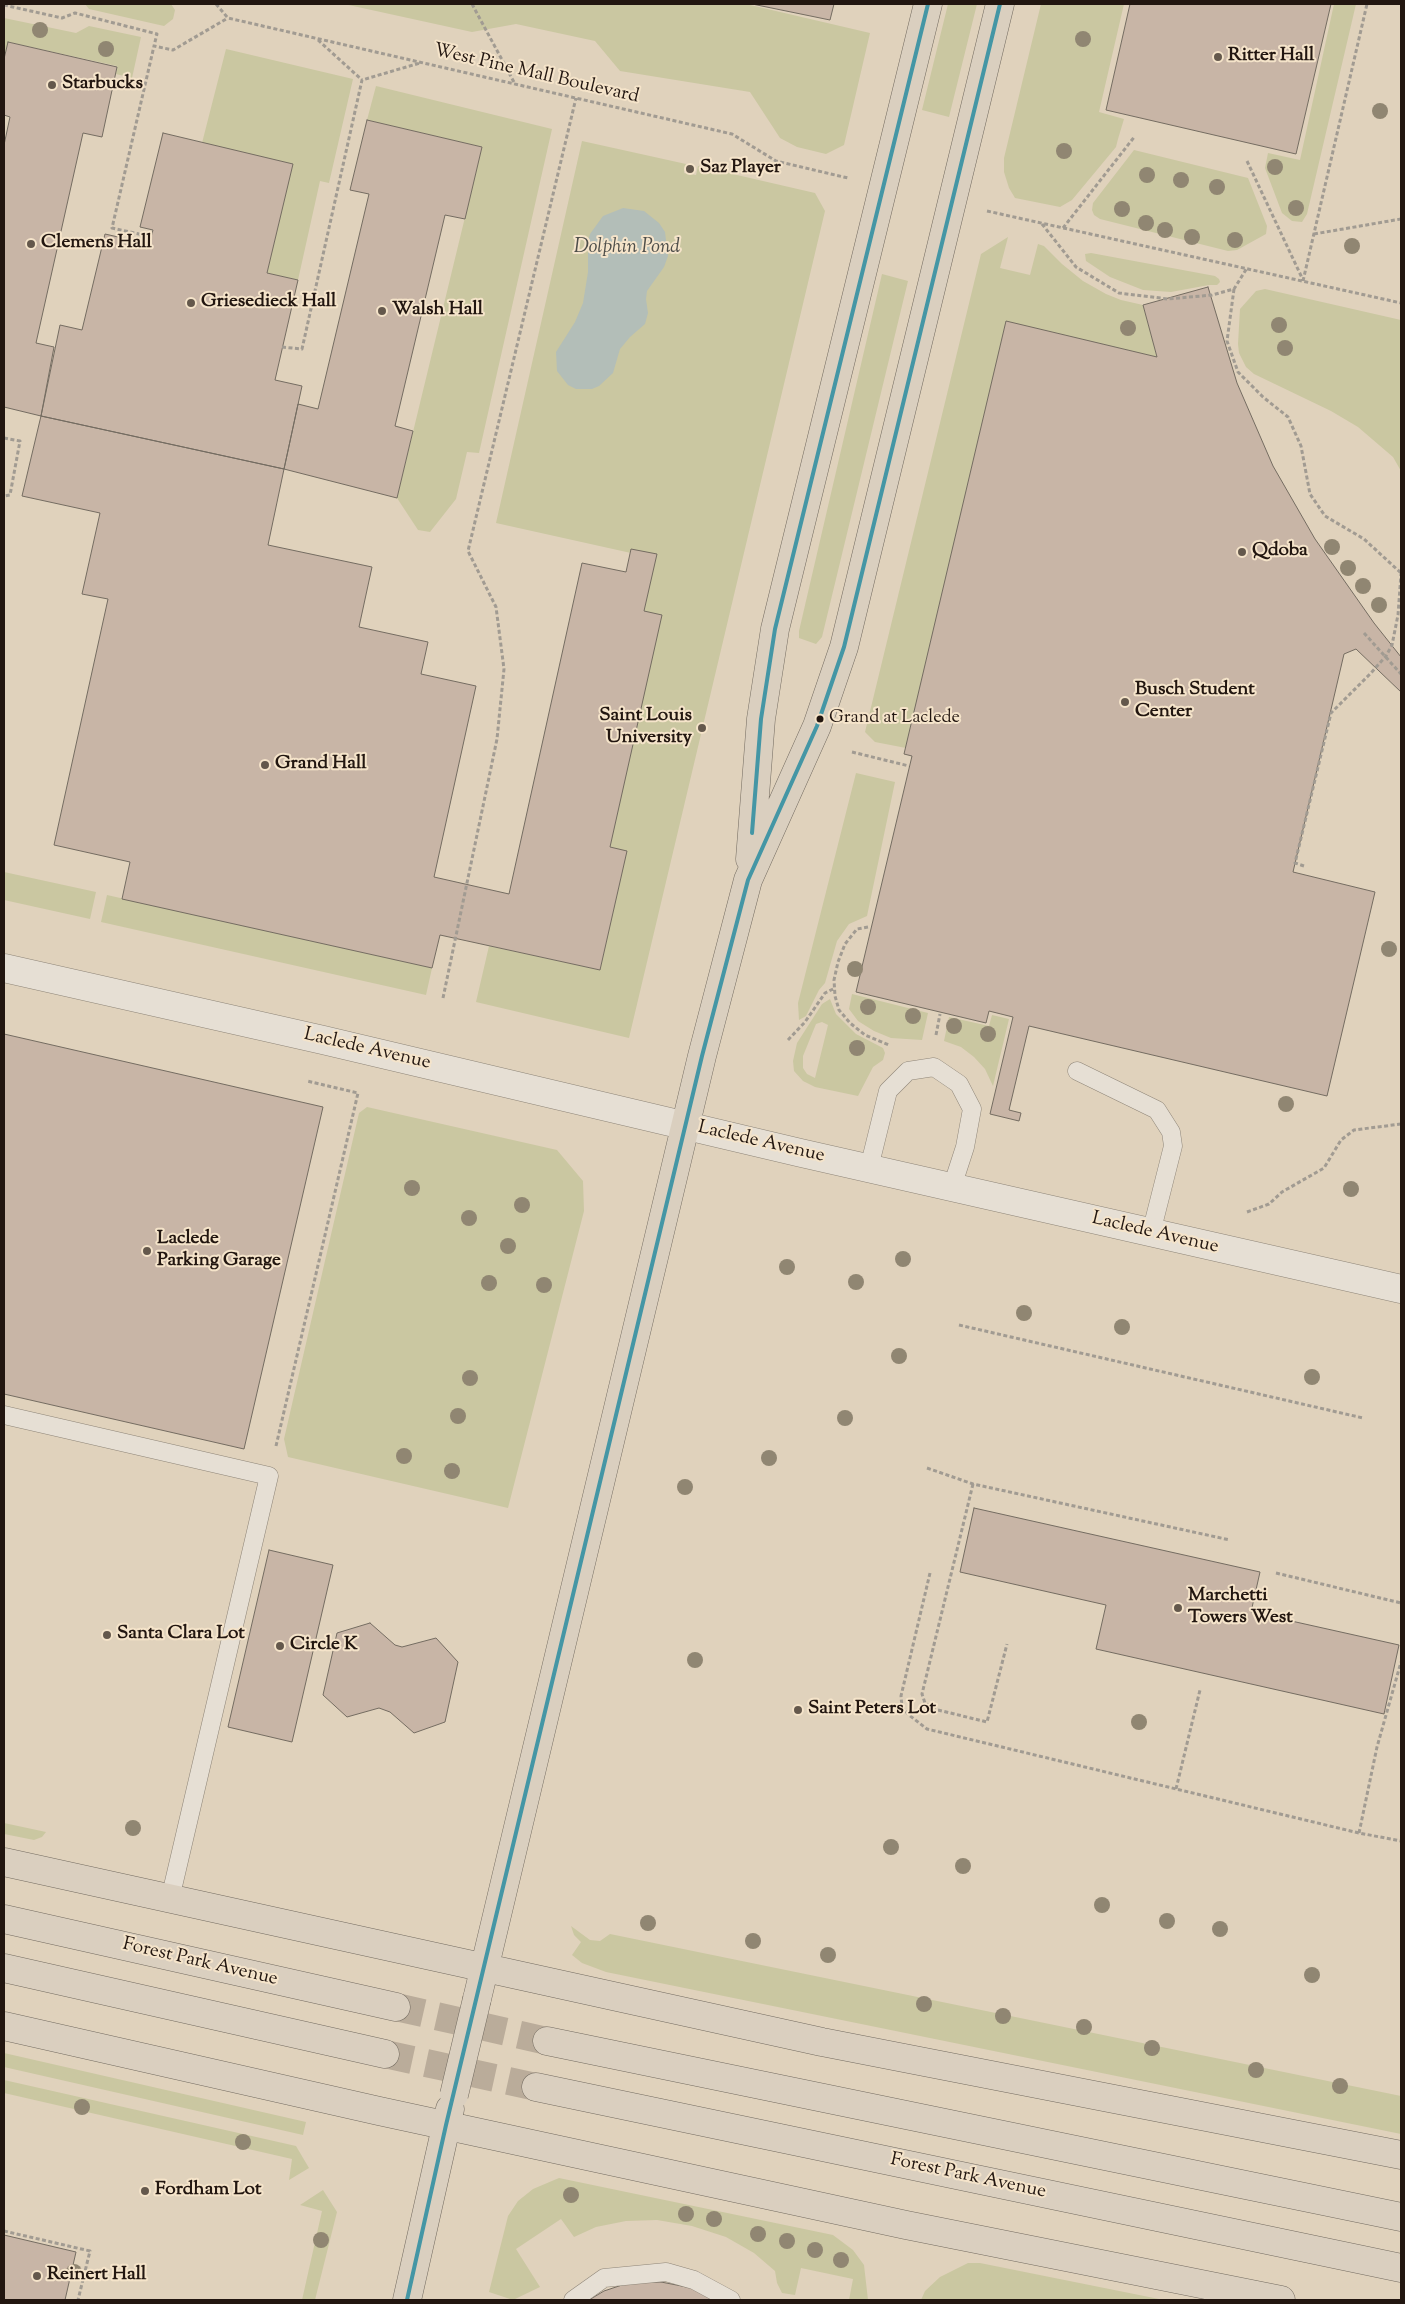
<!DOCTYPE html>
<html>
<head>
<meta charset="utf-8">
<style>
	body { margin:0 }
	#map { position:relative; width:1405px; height:2304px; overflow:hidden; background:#e0d2bc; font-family:"Sorts Mill Goudy",serif }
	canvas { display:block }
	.frame { position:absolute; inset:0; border:5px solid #221610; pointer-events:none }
</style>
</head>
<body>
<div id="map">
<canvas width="1405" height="2304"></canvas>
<div class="frame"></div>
</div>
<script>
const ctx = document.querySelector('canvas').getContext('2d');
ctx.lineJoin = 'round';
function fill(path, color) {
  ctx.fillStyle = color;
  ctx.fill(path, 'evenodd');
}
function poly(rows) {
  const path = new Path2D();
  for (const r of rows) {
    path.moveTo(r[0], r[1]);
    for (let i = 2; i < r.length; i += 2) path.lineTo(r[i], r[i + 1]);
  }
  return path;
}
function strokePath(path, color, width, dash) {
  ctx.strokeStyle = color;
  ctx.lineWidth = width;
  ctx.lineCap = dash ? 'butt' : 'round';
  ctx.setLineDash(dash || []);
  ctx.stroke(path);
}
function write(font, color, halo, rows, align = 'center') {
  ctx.font = font + ' "Sorts Mill Goudy",serif';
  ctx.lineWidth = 4;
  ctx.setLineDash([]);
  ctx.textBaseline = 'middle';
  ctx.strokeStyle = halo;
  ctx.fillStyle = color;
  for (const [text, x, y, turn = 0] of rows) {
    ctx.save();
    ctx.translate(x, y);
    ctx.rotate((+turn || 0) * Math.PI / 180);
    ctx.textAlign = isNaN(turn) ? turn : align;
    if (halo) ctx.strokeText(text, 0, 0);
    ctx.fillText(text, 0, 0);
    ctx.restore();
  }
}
fill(poly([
	[85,4,171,4,175,10,173,19,164,26,89,9],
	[344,4,746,4,870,33,844,145,826,154,797,147,780,138,750,92,620,71,595,41,516,24,472,32],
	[948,4,977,4,949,117,922,110],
	[1041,4,1124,4,1099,112,1124,119,1118,139,1116,147,1072,200,1060,207,1015,198,1009,188,1004,172,1004,158],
	[1334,4,1356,4,1307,214,1302,222,1292,221,1282,213,1265,168,1268,153,1300,160],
	[4,18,76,33,89,26,141,37,132,78,116,74,117,66,8,42,4,59],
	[226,49,353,79,329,183,320,181,298,280,267,273,292,164,202,143],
	[376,86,552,129,479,453,467,452,456,499,430,532,418,530,397,498,482,147,367,120],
	[582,141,686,164,684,173,696,175,698,166,815,193,825,211,629,1038,476,1002,489,946,600,970,626,851,610,847,644,611,631,553,496,523],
	[1134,150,1248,178,1267,226,1266,234,1237,250,1228,251,1100,219,1094,215,1092,210,1093,203],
	[1008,237,1000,268,1030,275,1038,244,1044,246,1062,264,1083,281,1106,294,1121,300,1143,305,1157,357,1006,322,906,748,875,742,865,732,981,254],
	[1091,253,1215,276,1219,279,1220,282,1217,285,1209,285,1171,292,1143,290,1110,277,1086,261,1085,254],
	[882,274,908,281,822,637,816,644,799,638,799,631],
	[1265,289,1401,320,1401,471,1393,457,1358,427,1331,411,1254,374,1246,367,1239,353,1238,344,1240,309,1256,291],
	[856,773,895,782,867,916,849,924,837,941,825,983,819,990,806,1016,799,1020,798,1003],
	[4,872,96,892,90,919,4,900],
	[107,895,432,968,426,995,101,922],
	[852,994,928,1013,922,1040,891,1038,874,1031,858,1021,849,1009],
	[830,999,836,1014,856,1034,883,1048,885,1053,883,1060,873,1067,858,1096,815,1087,803,1081,794,1071,793,1061,797,1043,822,1004],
	[822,1022,828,1025,815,1078,807,1074,803,1068,803,1056,816,1024],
	[992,1015,1009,1019,993,1086,985,1069,974,1057,961,1047,944,1041,949,1017,989,1026],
	[367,1107,557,1150,583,1181,584,1211,508,1508,288,1457,284,1439,359,1113],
	[4,1823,46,1832,42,1837,34,1840,4,1834],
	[571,1926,590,1940,600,1941,610,1934,1401,2096,1401,2134,606,1972,582,1963,572,1955,581,1942,574,1935],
	[4,2053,306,2122,303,2135,4,2067],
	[4,2080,296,2146,309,2168,289,2180,292,2159,4,2093],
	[559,2178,833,2235,853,2250,864,2265,868,2300,849,2300,853,2279,801,2268,795,2295,782,2293,777,2283,775,2271,754,2253,726,2237,692,2226,657,2220,626,2221,596,2227,574,2237,561,2219,516,2249,540,2287,513,2300,489,2292,508,2216,518,2201,533,2189],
	[323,2190,337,2212,315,2300,302,2300,322,2211,300,2205],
	[968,2263,980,2263,1164,2300,921,2300,925,2291,940,2277]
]), '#cac7a1');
fill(poly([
	[623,208,644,211,659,223,665,232,668,256,664,267,647,291,646,299,648,313,645,324,630,337,620,349,613,373,599,386,592,389,576,389,568,385,557,371,556,352,575,322,583,303,588,272,588,241,590,234,603,216]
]), '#b3beb8');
const building = poly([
	[752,4,834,4,830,20,752,4],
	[1130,4,1331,4,1296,154,1106,110,1130,4],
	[8,42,117,67,102,137,83,133,36,343,54,347,41,416,4,407,4,145,10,117,4,115,4,59,8,42],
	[367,120,482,147,465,219,445,215,395,426,413,431,397,498,284,469,298,404,318,409,369,194,350,190,367,120],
	[163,133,293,164,267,273,298,280,275,380,302,386,284,469,41,416,60,325,82,330,105,234,149,244,153,230,140,227,163,133],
	[1208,287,1237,383,1273,466,1315,539,1374,623,1401,657,1401,692,1356,649,1344,654,1293,872,1375,892,1327,1096,1029,1026,1009,1110,1021,1113,1019,1121,990,1114,1013,1017,989,1011,986,1023,856,992,912,756,904,754,1006,321,1157,357,1143,305,1208,287],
	[41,416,284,469,268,545,372,567,359,627,428,642,421,674,476,686,434,877,509,894,582,563,626,572,631,549,657,554,644,611,662,615,610,847,627,851,600,970,440,935,432,968,122,899,130,862,54,845,108,599,82,594,100,513,22,496,41,416],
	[4,1034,323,1107,244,1449,4,1394,4,1034],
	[974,1508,1260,1572,1251,1612,1399,1645,1384,1714,1096,1649,1106,1605,960,1572,974,1508],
	[269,1550,333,1565,292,1742,228,1727,269,1550],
	[370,1623,395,1645,402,1647,436,1638,458,1662,445,1722,414,1733,390,1712,379,1708,347,1717,323,1695,337,1633,370,1623],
	[4,2235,76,2252,65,2300,4,2300,4,2235],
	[661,2282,692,2288,715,2300,589,2300,604,2291,628,2283,661,2282]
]);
fill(building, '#c8b5a6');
strokePath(building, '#746c61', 1);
strokePath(poly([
	[396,2007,547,2041],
	[385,2054,536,2087]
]), '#baac9a', 28, [28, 14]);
const lane = poly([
	[1077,1071,1157,1110,1171,1132,1173,1146,1151,1233],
	[869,1168,888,1091,908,1071,934,1067,959,1084,972,1109,965,1147,952,1187],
	[4,1415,269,1476,170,1899],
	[573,2300,604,2278,666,2272,694,2280,731,2300]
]);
const street = poly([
	[4,968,323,1040,801,1153,1401,1289]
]);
const primary = poly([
	[750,859,761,719,775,629,928,4],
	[4,1862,822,2042,1401,2155],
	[4,1919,396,2007],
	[4,1968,385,2054],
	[477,1999,702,1056,748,880,817,726,844,647,1000,4],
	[4,2026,379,2111,906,2225,1281,2300],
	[547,2041,1401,2217],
	[536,2087,1401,2268],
	[407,2300,450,2109]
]);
strokePath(lane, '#8e8578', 19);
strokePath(street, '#8e8578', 29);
strokePath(primary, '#746c61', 29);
strokePath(poly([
	[216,4,228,18,732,134,776,161,848,178],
	[472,4,515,84],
	[4,5,62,18,75,13,157,34,154,46],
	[318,40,362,80],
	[1247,161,1303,280],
	[987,211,1401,303],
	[1042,224,1076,267,1119,293,1168,299,1212,295,1234,289,1247,268],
	[1063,228,1135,136],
	[1314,234,1401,219],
	[138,242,139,234,112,228,154,46,173,50,228,18],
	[1303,281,1367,4],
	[1234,289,1227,341,1238,372,1263,397,1288,417,1301,446,1310,494,1325,516,1364,539,1401,573],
	[282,347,302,349,362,80,420,63],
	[4,438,20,441,10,495,4,496],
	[1364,633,1401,674],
	[852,752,909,766],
	[1304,866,1295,863,1331,713,1371,673,1386,656,1392,645,1398,615,1401,574],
	[868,927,857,929,845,944,838,962,834,980,835,996,839,1010,850,1023,865,1035,889,1045],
	[443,998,497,739,504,669,496,607,468,551,576,98],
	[936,1035,940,1014],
	[788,1040,805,1022,825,993,835,988],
	[1247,1212,1269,1204,1282,1192,1324,1168,1341,1140,1354,1130,1401,1124],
	[959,1325,1363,1418],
	[276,1446,358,1093,307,1081],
	[927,1468,973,1484,1230,1540],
	[973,1484,922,1694,925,1703,934,1709,987,1722,1007,1644],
	[930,1573,901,1696,902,1707,909,1715,927,1729,1359,1833,1401,1841],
	[1276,1573,1401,1603],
	[1176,1789,1200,1690],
	[1359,1833,1377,1747,1401,1662],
	[4,2231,90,2251,78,2300]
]), '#a19b92', 3, [4, 2.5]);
strokePath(lane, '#e6dfd4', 18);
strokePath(street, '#e6dfd4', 28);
strokePath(primary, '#dacfbf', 28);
const primaryBridge = poly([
	[454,2095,477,1999]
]);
strokePath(primaryBridge, '#746c61', 29, []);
strokePath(primaryBridge, '#dacfbf', 28);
strokePath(poly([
	[752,833,761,719,775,629,928,4],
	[407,2300,446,2125,702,1056,748,880,817,726,844,647,1000,4]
]), '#4496a5', 4);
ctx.fillStyle = '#908672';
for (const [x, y] of [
	[40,30],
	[1083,39],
	[106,49],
	[1380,111],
	[1064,151],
	[1275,167],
	[1147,175],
	[1181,180],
	[1217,187],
	[1296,208],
	[1122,209],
	[1146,223],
	[1165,230],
	[1192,237],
	[1235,240],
	[1352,246],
	[1279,325],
	[1128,328],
	[1285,348],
	[1332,547],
	[1348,568],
	[1363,586],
	[1379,605],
	[1389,949],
	[855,969],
	[868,1007],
	[913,1016],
	[954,1026],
	[988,1034],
	[857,1048],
	[1286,1104],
	[412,1188],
	[1351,1189],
	[522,1205],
	[469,1218],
	[508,1246],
	[903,1259],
	[787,1267],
	[856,1282],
	[489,1283],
	[544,1285],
	[1024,1313],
	[1122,1327],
	[899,1356],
	[1312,1377],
	[470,1378],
	[458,1416],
	[845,1418],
	[404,1456],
	[769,1458],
	[452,1471],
	[685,1487],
	[695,1660],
	[1139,1722],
	[133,1828],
	[891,1847],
	[963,1866],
	[1102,1905],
	[1167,1921],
	[648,1923],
	[1220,1929],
	[753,1941],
	[828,1955],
	[1312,1975],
	[924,2004],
	[1003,2016],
	[1084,2027],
	[1152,2048],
	[1256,2070],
	[1340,2086],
	[82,2107],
	[243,2142],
	[571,2195],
	[686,2214],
	[714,2219],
	[758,2234],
	[321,2240],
	[787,2241],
	[815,2250],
	[841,2260],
	[74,2272]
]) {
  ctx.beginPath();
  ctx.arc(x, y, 8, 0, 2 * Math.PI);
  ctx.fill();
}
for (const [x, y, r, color] of [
	[1218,57,5,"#64584c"],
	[52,85,5,"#64584c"],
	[690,169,5,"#64584c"],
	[31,244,5,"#64584c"],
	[191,303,5,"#64584c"],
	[382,311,5,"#64584c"],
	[1242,552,5,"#64584c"],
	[1125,702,5,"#64584c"],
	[820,719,4.5,"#221610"],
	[702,728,5,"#64584c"],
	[265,765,5,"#64584c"],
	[147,1251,5,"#64584c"],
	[1178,1608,5,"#64584c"],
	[107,1635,5,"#64584c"],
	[280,1646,5,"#64584c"],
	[798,1710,5,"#64584c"],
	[145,2191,5,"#64584c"],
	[37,2276,5,"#64584c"]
]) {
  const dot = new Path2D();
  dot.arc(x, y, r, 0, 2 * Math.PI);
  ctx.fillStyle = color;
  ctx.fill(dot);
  strokePath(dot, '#f5e4ca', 2);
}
write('18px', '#221610', '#f5e4ca', [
	["Grand at Laclede",829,719]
], 'left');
write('bold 19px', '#221610', '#f5e4ca', [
	["Ritter Hall",1228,57],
	["Starbucks",62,85],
	["Saz Player",700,169],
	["Clemens Hall",41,244],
	["Griesedieck Hall",201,303],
	["Walsh Hall",392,311],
	["Qdoba",1252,552],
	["Busch Student",1135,691],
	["Center",1135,713],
	["Saint Louis",692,717,"right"],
	["University",692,739,"right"],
	["Grand Hall",275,765],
	["Laclede",157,1240],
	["Parking Garage",157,1262],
	["Marchetti",1188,1597],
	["Towers West",1188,1619],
	["Santa Clara Lot",117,1635],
	["Circle K",290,1646],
	["Saint Peters Lot",808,1710],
	["Fordham Lot",155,2191],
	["Reinert Hall",47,2276]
], 'left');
write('19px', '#221610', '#f5e4ca', [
	["West Pine Mall Boulevard",536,75,13],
	["Laclede Avenue",367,1050,13],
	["Laclede Avenue",761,1143,13],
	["Laclede Avenue",1155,1234,13],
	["Forest Park Avenue",200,1963,13],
	["Forest Park Avenue",968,2177,12]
]);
write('italic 20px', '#4e4e4a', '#f5e4ca', [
	["Dolphin Pond",627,249]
]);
</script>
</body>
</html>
